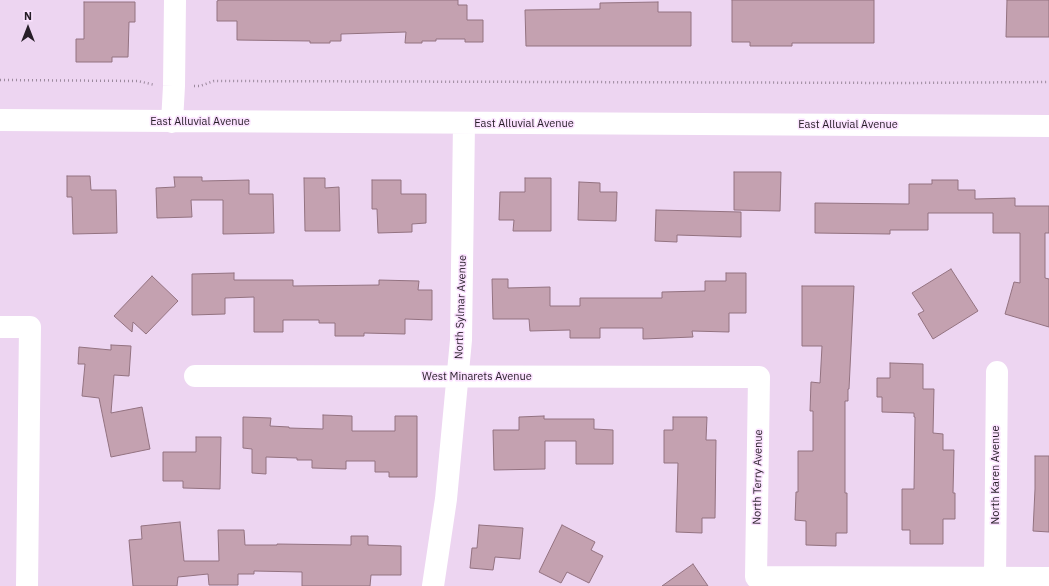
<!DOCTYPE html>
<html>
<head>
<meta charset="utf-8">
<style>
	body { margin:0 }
	#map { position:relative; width:1049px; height:586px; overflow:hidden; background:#edd5f1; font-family:"IBM Plex Sans",sans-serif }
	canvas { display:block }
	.north { position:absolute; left:8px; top:8px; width:40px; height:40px; -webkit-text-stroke:3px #fbe2ff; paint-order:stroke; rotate:0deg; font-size:11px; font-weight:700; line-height:16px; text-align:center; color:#271e28 }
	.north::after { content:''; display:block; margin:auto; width:14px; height:18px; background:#271e28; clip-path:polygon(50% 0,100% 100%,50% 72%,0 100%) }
</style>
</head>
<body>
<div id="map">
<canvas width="1049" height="586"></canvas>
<div class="north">N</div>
</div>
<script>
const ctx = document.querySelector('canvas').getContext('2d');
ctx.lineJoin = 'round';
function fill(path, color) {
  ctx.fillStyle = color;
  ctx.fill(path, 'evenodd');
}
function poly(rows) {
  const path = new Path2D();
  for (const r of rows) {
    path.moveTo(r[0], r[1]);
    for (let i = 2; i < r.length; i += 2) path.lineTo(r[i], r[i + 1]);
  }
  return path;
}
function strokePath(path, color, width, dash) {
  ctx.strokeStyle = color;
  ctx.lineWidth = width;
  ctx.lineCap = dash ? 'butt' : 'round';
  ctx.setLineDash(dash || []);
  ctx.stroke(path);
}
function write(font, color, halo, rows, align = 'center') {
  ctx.font = font + ' "IBM Plex Sans",sans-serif';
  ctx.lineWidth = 3;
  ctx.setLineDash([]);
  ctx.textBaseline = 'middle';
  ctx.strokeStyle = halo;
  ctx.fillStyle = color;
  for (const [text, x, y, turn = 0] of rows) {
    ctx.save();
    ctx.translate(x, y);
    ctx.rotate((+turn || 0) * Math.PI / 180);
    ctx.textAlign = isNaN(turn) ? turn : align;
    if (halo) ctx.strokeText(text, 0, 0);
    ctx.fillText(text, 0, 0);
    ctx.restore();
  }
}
const building = poly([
	[219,0,458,0,458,5,467,5,467,20,483,20,483,42,465,42,465,39,436,39,436,41,422,41,422,43,405,43,406,32,341,34,341,41,330,41,330,43,310,43,310,41,237,40,237,21,217,21,217,1,219,0],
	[732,0,874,0,874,43,792,43,792,46,750,46,750,42,732,42,732,0],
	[1007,0,1049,0,1049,37,1006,37,1007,0],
	[84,2,135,2,135,22,129,22,128,57,112,57,112,62,76,62,76,39,84,39,84,2],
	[658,2,658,12,691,12,691,46,526,46,525,10,600,9,600,3,658,2],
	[734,172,781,172,780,211,734,210,734,172],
	[67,176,90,176,91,190,116,190,117,233,73,234,72,197,67,197,67,176],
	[174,177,202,177,202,181,249,180,249,194,273,194,274,233,223,234,223,200,191,200,192,217,157,218,156,188,175,187,174,177],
	[304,178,325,178,325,188,339,187,340,231,305,231,304,178],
	[525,178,551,178,551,231,513,231,514,220,499,220,500,192,525,192,525,178],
	[372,180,401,180,401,194,426,194,426,223,412,224,412,232,378,233,377,209,372,209,372,180],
	[932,180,958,180,958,190,975,190,975,199,1015,198,1015,206,1049,206,1049,233,1045,233,1045,278,1049,279,1049,327,1005,314,1014,282,1020,283,1020,233,993,233,993,213,928,213,928,230,890,230,890,234,815,233,815,203,909,204,909,184,932,184,932,180],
	[579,182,600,183,600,192,617,192,616,221,578,220,579,182],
	[656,210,741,212,741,237,677,235,677,242,655,241,656,210],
	[951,269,978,311,933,339,918,314,924,311,912,293,951,269],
	[234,273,234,280,293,280,293,286,379,285,379,280,419,281,418,290,432,290,432,320,405,319,405,334,364,333,364,336,335,336,335,323,319,323,319,320,283,320,283,332,254,332,254,297,225,298,225,314,192,315,192,274,234,273],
	[726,273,746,273,746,313,729,313,729,332,692,331,693,337,643,339,643,328,600,328,600,338,570,338,570,330,530,331,529,319,493,319,492,279,508,279,508,288,550,287,550,306,580,306,580,298,662,298,662,292,705,291,705,281,726,281,726,273],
	[152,276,178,301,146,334,133,322,132,332,114,316,152,276],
	[802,286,854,286,849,389,848,389,848,401,845,401,845,493,847,493,847,533,836,533,836,546,806,545,806,521,795,520,796,492,798,492,798,451,813,451,813,411,810,411,811,382,820,383,822,346,802,346,802,286],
	[111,345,131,346,129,376,114,375,111,413,142,407,150,449,111,457,99,398,82,396,85,364,78,364,79,347,111,350,111,345],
	[890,363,923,364,923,389,934,389,933,433,943,434,943,450,954,450,953,493,955,493,955,519,943,519,943,544,910,544,910,530,902,530,902,489,914,489,915,417,914,417,914,413,882,412,882,397,877,397,877,378,890,378,890,363],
	[323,415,352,416,352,431,395,431,395,416,417,416,417,477,389,477,389,472,375,472,375,461,346,461,346,469,312,468,312,460,297,460,297,458,266,457,266,474,252,473,252,449,243,448,243,417,271,418,270,426,289,427,289,428,323,429,323,415],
	[544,416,544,419,594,419,594,429,613,430,613,464,576,464,576,441,545,441,545,469,494,470,493,430,519,430,519,417,544,416],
	[673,417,707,417,706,440,716,440,715,518,702,518,702,533,676,532,678,463,664,463,664,430,673,430,673,417],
	[196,437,221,437,220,489,183,488,183,481,163,481,163,452,196,452,196,437],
	[1035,456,1049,456,1049,532,1033,531,1035,489,1035,456],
	[180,522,184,561,219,561,218,530,244,530,245,545,277,545,277,544,351,545,351,536,368,536,368,545,401,546,401,575,371,575,370,586,302,586,302,572,254,571,254,574,238,574,238,585,209,585,208,574,178,577,177,586,133,586,129,540,142,539,141,526,180,522],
	[479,525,523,528,520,559,495,557,493,570,470,568,472,548,477,548,479,525],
	[562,525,595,542,591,550,603,556,589,583,567,572,561,583,539,572,562,525],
	[693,564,708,586,662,586,693,564]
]);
fill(building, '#c4a1b0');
strokePath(building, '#937280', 1);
strokePath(poly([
	[0,80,138,81,155,85],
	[194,86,200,86,214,81,907,83,1049,82]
]), '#9c8a9e', 2.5, [1, 3]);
strokePath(poly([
	[0,120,1049,126],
	[172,122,174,86,175,0],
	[0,327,30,327,27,586],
	[195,376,759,377,756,577,1049,578],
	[995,578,997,372],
	[433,586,446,499,461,340,464,123]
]), '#fff', 22);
write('11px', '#271e28', '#fbe2ff', [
	["East Alluvial Avenue",200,122],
	["East Alluvial Avenue",524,124],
	["East Alluvial Avenue",848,125],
	["North Sylmar Avenue",461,307,-88],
	["West Minarets Avenue",477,377],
	["North Karen Avenue",996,475,-90],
	["North Terry Avenue",758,477,-89]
]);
</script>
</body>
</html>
